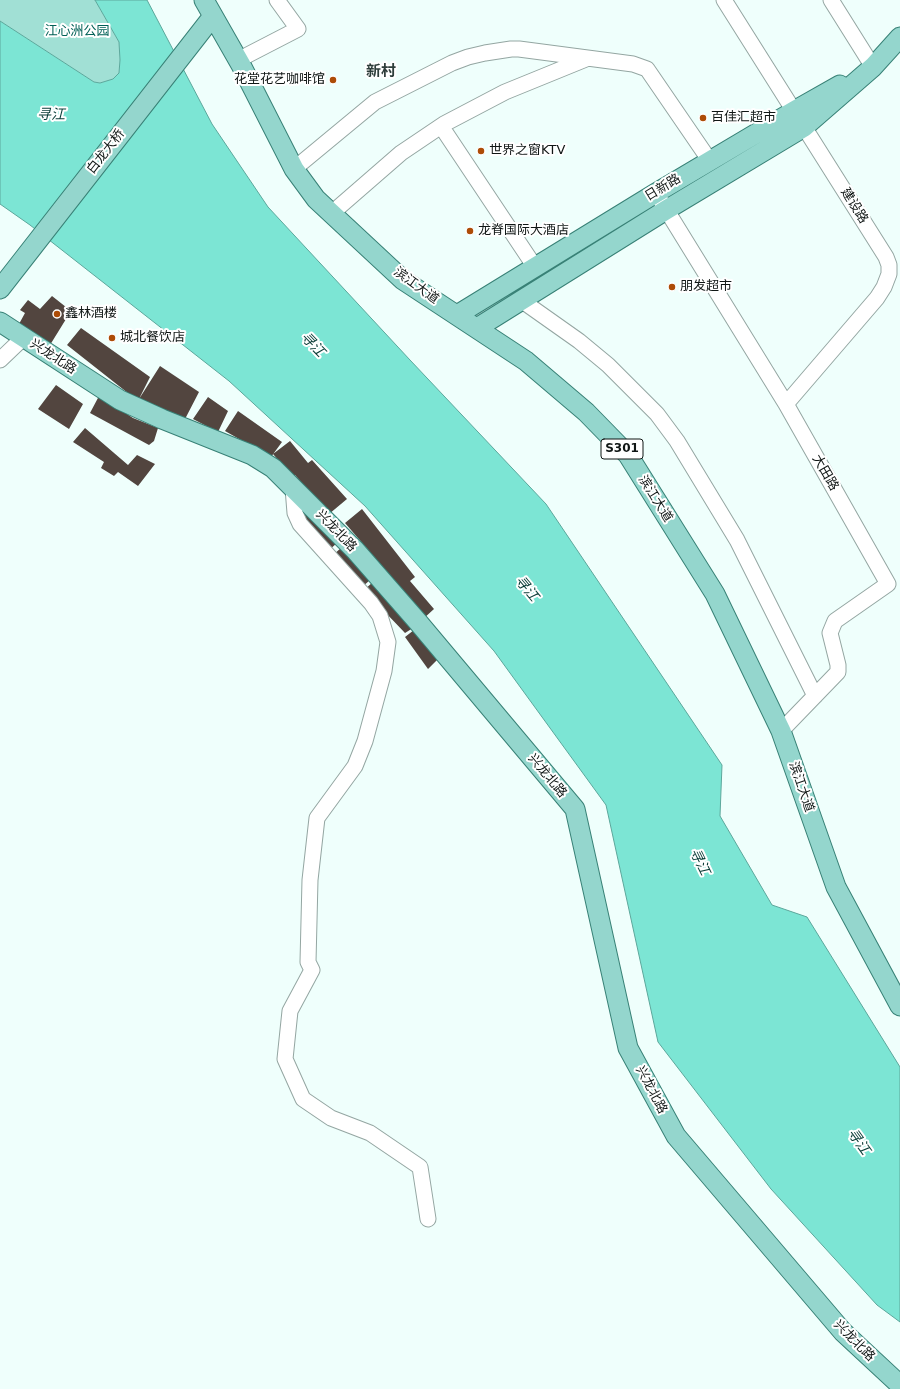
<!DOCTYPE html>
<html>
<head>
<meta charset="utf-8">
<style>
	body { margin:0 }
	canvas { display:block; background:#effffc }
</style>
</head>
<body>
<canvas width="900" height="1389"></canvas>
<script>
const ctx = document.querySelector('canvas').getContext('2d');
ctx.lineJoin = 'round';
function fill(path, color) {
  ctx.fillStyle = color;
  ctx.fill(path, 'evenodd');
}
function poly(rows) {
  const path = new Path2D();
  for (const r of rows) {
    path.moveTo(r[0], r[1]);
    for (let i = 2; i < r.length; i += 2) path.lineTo(r[i], r[i + 1]);
  }
  return path;
}
function strokePath(path, color, width, dash) {
  ctx.strokeStyle = color;
  ctx.lineWidth = width;
  ctx.lineCap = dash ? 'butt' : 'round';
  ctx.setLineDash(dash || []);
  ctx.stroke(path);
}
function write(font, color, halo, rows, align = 'center') {
  ctx.font = font + ' "DejaVu Sans","Noto Sans SC",sans-serif';
  ctx.lineWidth = 4;
  ctx.setLineDash([]);
  ctx.textBaseline = 'middle';
  ctx.strokeStyle = halo;
  ctx.fillStyle = color;
  for (const [text, x, y, turn = 0] of rows) {
    ctx.save();
    ctx.translate(x, y);
    ctx.rotate((+turn || 0) * Math.PI / 180);
    ctx.textAlign = isNaN(turn) ? turn : align;
    if (halo) ctx.strokeText(text, 0, 0);
    ctx.fillText(text, 0, 0);
    ctx.restore();
  }
}
fill(poly([
	[0,0,95,0,119,42,120,60,119,73,113,79,108,81,100,83,94,82,0,21]
]), '#a1e0d5');
const water = poly([
	[95,0,147,0,212,124,268,207,410,360,546,504,722,765,720,816,772,905,807,917,900,1067,900,1322,877,1305,771,1189,658,1042,606,805,494,651,365,506,229,381,30,225,0,204,0,21,94,82,100,83,113,79,119,73,120,60,119,42,95,0]
]);
fill(water, '#7ce5d4');
strokePath(water, '#5ca79b', 1);
fill(poly([
	[52,296,71,311,50,345,19,324,25,313,20,310,28,300,40,309],
	[81,328,150,377,139,399,160,366,199,392,184,421,138,401,67,345],
	[56,385,83,404,69,429,38,409],
	[99,396,133,418,158,428,154,441,149,445,90,413],
	[208,397,228,411,218,432,193,419],
	[238,411,282,442,271,457,225,431],
	[85,428,128,465,137,455,155,464,138,486,118,472,114,476,101,468,104,462,73,442],
	[290,441,308,463,312,460,347,499,329,514,295,475,293,477,273,454],
	[362,509,415,577,410,581,434,609,423,619,399,590,401,588,345,523],
	[308,512,337,543,328,551,299,520],
	[341,548,370,580,361,588,333,555],
	[373,582,413,628,405,633,364,590],
	[414,630,438,659,428,669,405,637]
]), '#52453f');
const minor = poly([
	[724,0,886,257,889,265,889,274,884,287,877,298,786,404],
	[831,0,873,67],
	[238,60,298,29,277,0],
	[441,126,535,267],
	[294,169,375,102,452,63,468,57,485,53,511,49,519,49,633,64,647,69,710,161],
	[656,193,786,404,888,584,835,621,830,633,838,665,838,672,781,731],
	[332,213,401,153,444,124,505,92,586,59],
	[521,300,579,341,608,365,657,414,677,441,737,540,815,696],
	[0,360,23,338],
	[293,488,295,513,300,524,371,603,380,616,388,642,384,671,365,741,355,766,317,818,310,880,308,962,312,970,290,1011,285,1059,303,1099,331,1118,370,1133,420,1167,428,1219]
]);
const major = poly([
	[204,0,241,65,294,169,316,199,403,280,526,361,586,412,628,455,715,594,781,731,836,887,900,1006],
	[0,289,213,16],
	[457,315,656,193,794,111,840,85],
	[0,322,120,400,162,419,252,455,273,468,355,550,418,622,575,809,628,1048,676,1136,843,1332,900,1385],
	[477,328,666,210,804,127,873,67,900,37]
]);
strokePath(minor, '#94a6a2', 17);
strokePath(major, '#388176', 21);
strokePath(minor, '#fff', 15);
strokePath(major, '#94d6cd', 19);
for (const [x, y, r, color] of [
	[333,80,4,"#ad4c07"],
	[703,118,4,"#ad4c07"],
	[481,151,4,"#ad4c07"],
	[470,231,4,"#ad4c07"],
	[672,287,4,"#ad4c07"],
	[57,314,4,"#ad4c07"],
	[112,338,4,"#ad4c07"]
]) {
  const dot = new Path2D();
  dot.arc(x, y, r, 0, 2 * Math.PI);
  ctx.fillStyle = color;
  ctx.fill(dot);
  strokePath(dot, '#fff', 1.5);
}
for (const [x, y, w] of [
	[622,449,42]
]) {
  const box = new Path2D();
  box.roundRect(x - w / 2, y - 10, w, 20, 3);
  ctx.fillStyle = '#fff';
  ctx.fill(box);
  strokePath(box, '#101615', 1);
}
write('bold 12px', '#101615', null, [
	["S301",622,449]
]);
write('13px', '#006056', '#fff', [
	["江心洲公园",77,32]
]);
write('13px', '#101615', '#fff', [
	["花堂花艺咖啡馆",325,80,"right"],
	["百佳汇超市",711,118],
	["世界之窗KTV",489,151],
	["龙脊国际大酒店",478,231],
	["朋发超市",680,287],
	["鑫林酒楼",65,314],
	["城北餐饮店",120,338]
], 'left');
write('13px', '#101615', '#fff', [
	["白龙大桥",106,152,-52],
	["日新路",663,188,-31],
	["建设路",854,206,58],
	["滨江大道",416,286,36],
	["兴龙北路",53,357,33],
	["大田路",825,473,60],
	["滨江大道",655,499,58],
	["兴龙北路",336,531,46],
	["兴龙北路",547,776,50],
	["滨江大道",801,787,71],
	["兴龙北路",651,1090,62],
	["兴龙北路",854,1341,45]
]);
write('italic 14px', '#073a34', '#fff', [
	["寻江",51,115],
	["寻江",312,345,46],
	["寻江",526,589,50],
	["寻江",699,862,64],
	["寻江",858,1142,54]
]);
write('bold 15px', '#2e3e3b', '#fff', [
	["新村",381,72]
]);
</script>
</body>
</html>
